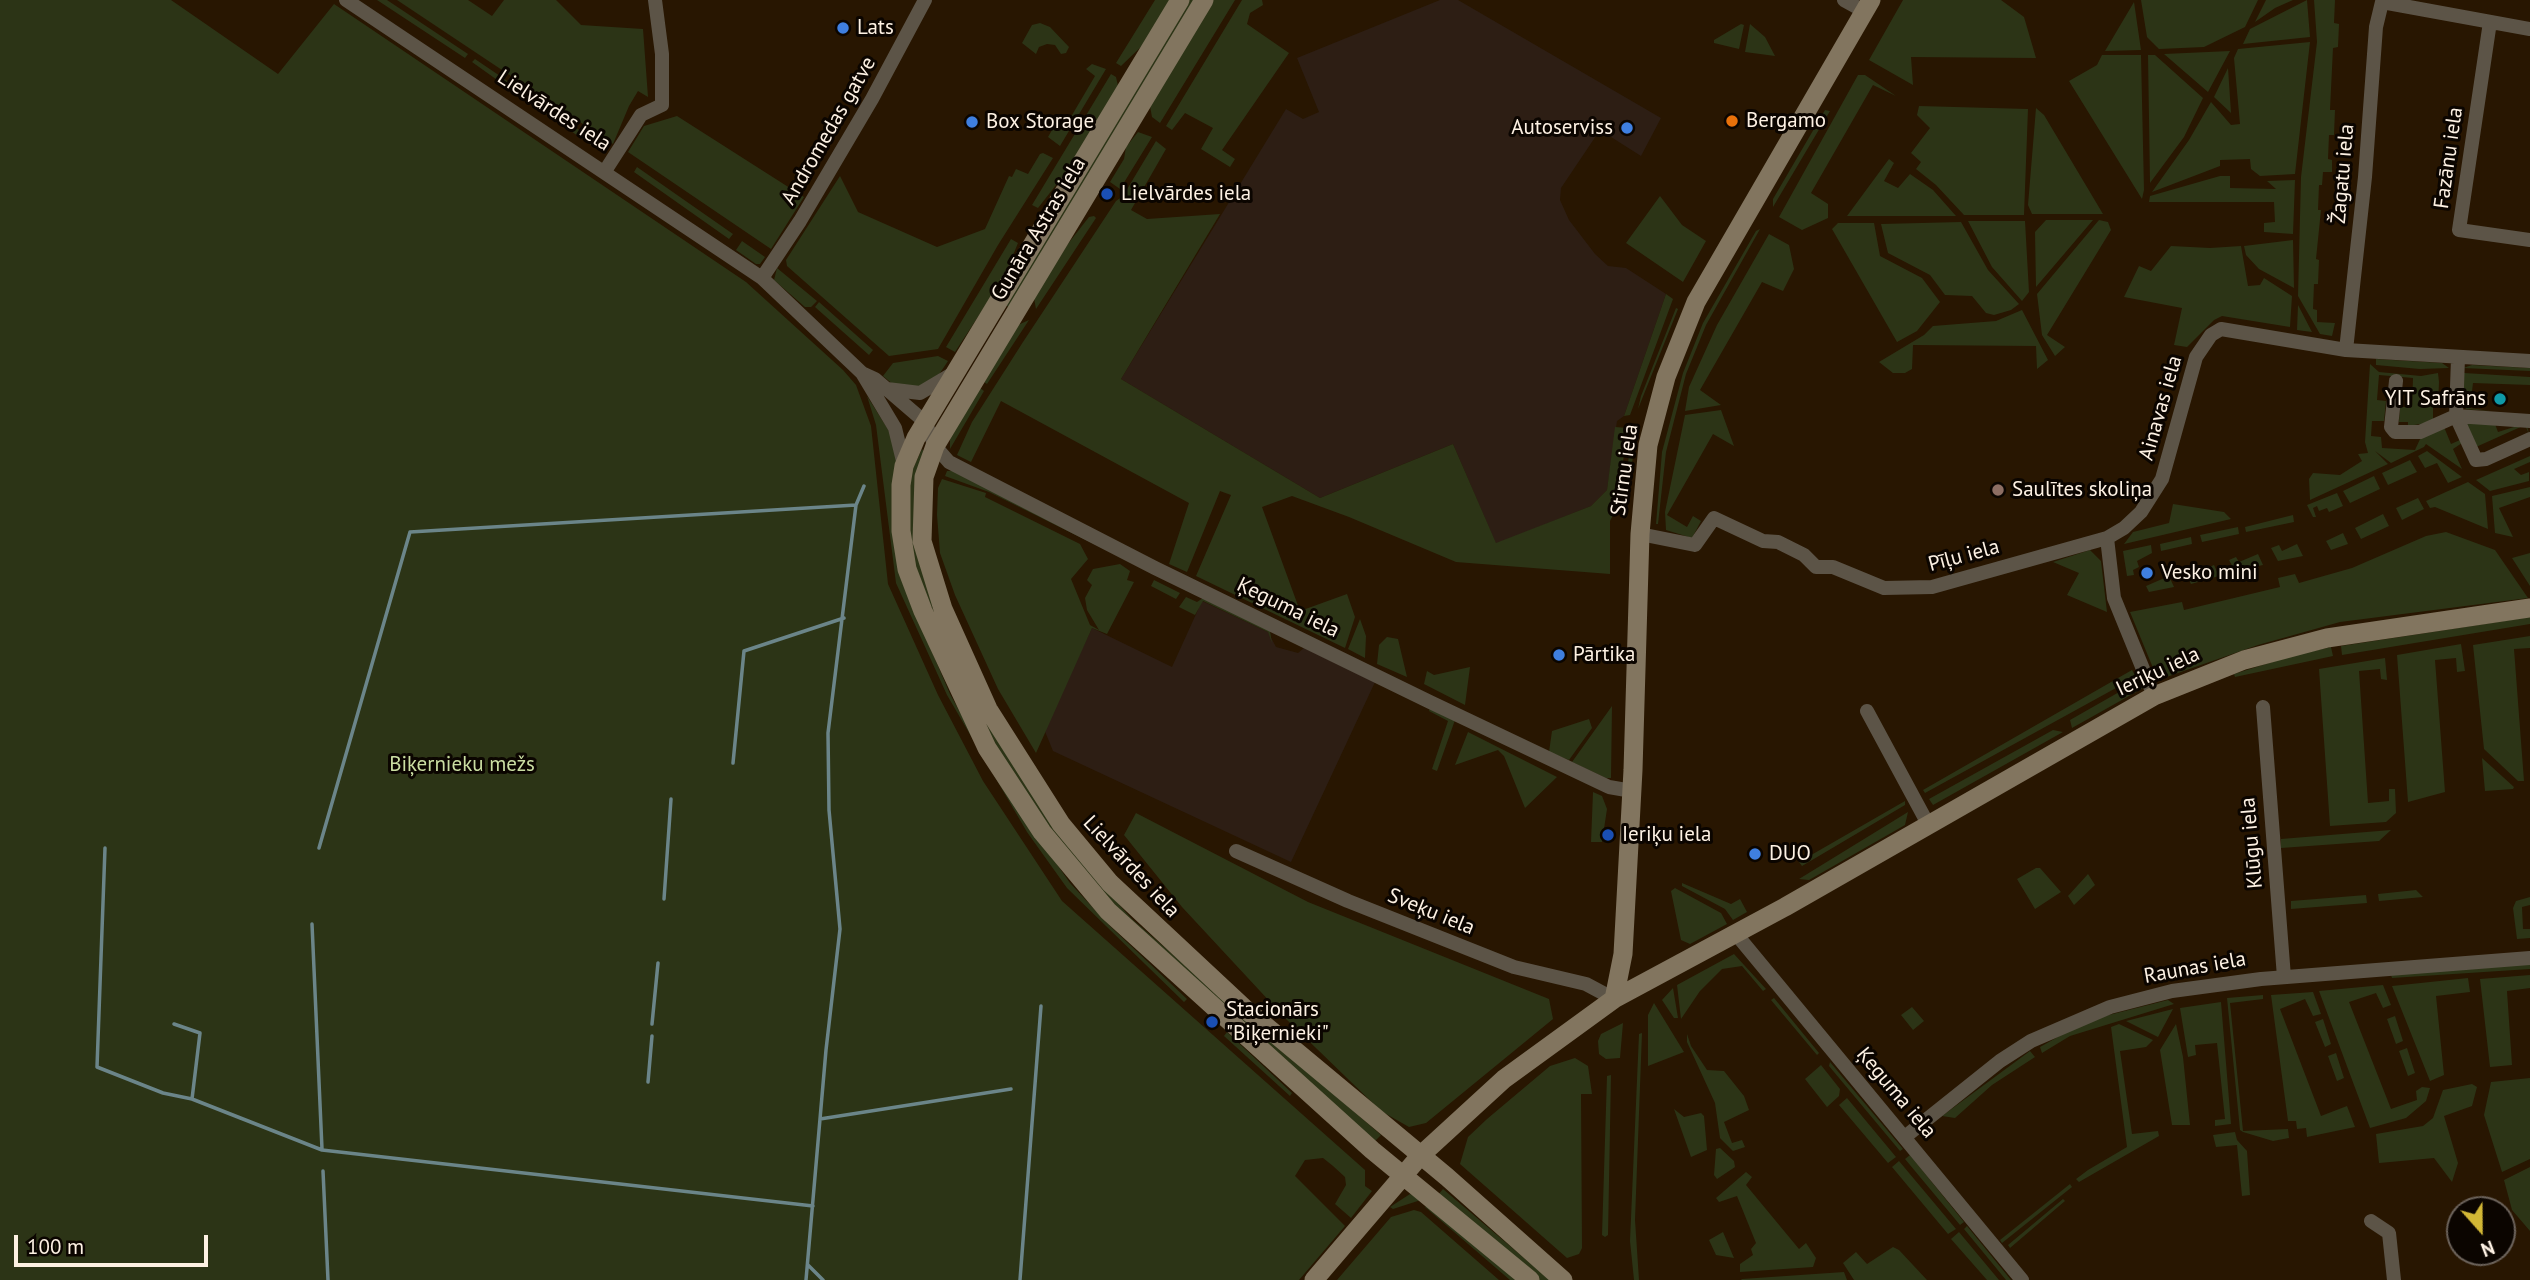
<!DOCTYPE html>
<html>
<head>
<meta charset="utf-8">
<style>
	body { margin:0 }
	#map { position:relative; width:2530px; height:1280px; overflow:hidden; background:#281601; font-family:"PT Sans",sans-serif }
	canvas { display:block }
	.north { position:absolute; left:2446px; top:1196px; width:70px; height:70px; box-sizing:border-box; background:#0b0500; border:2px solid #6c635b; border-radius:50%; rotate:159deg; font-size:19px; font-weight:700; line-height:28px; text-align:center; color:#fdf1e3 }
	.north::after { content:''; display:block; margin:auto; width:24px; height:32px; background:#d2b735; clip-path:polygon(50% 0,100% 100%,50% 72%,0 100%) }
	.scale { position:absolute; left:14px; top:1235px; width:194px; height:32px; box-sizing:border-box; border:4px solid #fdf1e3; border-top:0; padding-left:9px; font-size:21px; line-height:24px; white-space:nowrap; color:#fdf1e3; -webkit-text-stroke:5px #0b0500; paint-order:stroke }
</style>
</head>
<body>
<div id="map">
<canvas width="2530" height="1280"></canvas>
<div class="north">N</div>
<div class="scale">100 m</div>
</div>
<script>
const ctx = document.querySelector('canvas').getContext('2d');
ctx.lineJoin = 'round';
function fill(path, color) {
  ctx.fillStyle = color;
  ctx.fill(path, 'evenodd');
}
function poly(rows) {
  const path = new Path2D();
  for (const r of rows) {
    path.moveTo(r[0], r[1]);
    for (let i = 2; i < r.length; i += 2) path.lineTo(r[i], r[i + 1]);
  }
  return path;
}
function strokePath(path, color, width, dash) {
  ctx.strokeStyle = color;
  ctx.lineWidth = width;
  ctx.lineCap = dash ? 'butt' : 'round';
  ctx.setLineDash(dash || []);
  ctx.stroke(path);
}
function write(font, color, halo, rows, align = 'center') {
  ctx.font = font + ' "PT Sans",sans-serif';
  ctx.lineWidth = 6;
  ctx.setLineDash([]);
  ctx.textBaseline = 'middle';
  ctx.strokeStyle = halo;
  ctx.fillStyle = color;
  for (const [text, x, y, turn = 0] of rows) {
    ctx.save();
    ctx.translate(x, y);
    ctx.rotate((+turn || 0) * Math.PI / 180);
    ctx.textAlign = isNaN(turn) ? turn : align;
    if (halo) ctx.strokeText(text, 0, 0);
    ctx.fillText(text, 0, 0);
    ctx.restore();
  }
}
fill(poly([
	[1440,0,1458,0,1661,118,1641,156,1600,130,1561,188,1560,200,1569,220,1595,254,1608,266,1626,268,1666,294,1624,416,1617,421,1607,490,1591,506,1496,544,1453,444,1320,498,1121,379,1286,109,1303,119,1319,112,1297,58],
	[1202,601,1268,632,1276,647,1298,653,1304,648,1375,682,1291,862,1053,751,1044,729,1092,628,1172,667]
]), '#2d1e14');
fill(poly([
	[0,0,171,0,278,74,334,4,746,282,843,370,856,385,871,426,888,584,938,695,983,781,1062,901,1365,1170,1365,1186,1372,1191,1351,1218,1335,1204,1346,1185,1345,1177,1333,1166,1323,1158,1305,1160,1295,1176,1345,1226,1299,1280,0,1280],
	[377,0,387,0,468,54,465,58],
	[397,0,468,0,492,16,504,0,556,0,581,25,643,29,648,97,638,91,629,106,613,144],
	[1155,0,1172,0,1145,43,1121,66,1116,63],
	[1189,0,1195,0,1009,307,1005,305],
	[1213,0,1235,0,1160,123,1152,117,1150,106],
	[1242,0,1262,0,1263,5,1250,13,1247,24,1289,53,1222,150,1235,159,1230,167,1201,149,1213,128,1185,113,1172,130,1166,126],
	[1903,0,2001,0,2024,17,2036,58,1911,57,1913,85,1869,60],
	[2141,0,2258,0,2245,27,2204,47,2159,49,2147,37],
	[2266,0,2293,0,2275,8,2255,22],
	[2307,0,2310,37,2243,44,2250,29],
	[2314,0,2335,0,2334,23,2339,24,2338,47,2333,48,2330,110,2335,110,2334,135,2329,135,2328,159,2332,160,2332,172,2323,172,2322,185,2319,185,2318,210,2321,210,2316,259,2319,260,2318,284,2314,284,2313,309,2317,310,2317,322,2335,323,2332,336,2320,334,2298,296,2301,177,2317,42],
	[2134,2,2141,50,2105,51],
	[1040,23,1050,27,1069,47,1066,53,1061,54,1055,45,1047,44,1039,47,1036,54,1022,43,1032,25],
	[1741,24,1744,25,1739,49,1714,43,1714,40],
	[1750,24,1765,37,1775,56,1745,52],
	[2310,42,2295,174,2260,176,2251,169,2250,159,2220,160,2220,166,2152,192,2189,140,2211,102,2231,125,2240,124,2234,58,2238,49],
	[2230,51,2208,92,2164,54],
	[2102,55,2141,55,2144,190,2142,199,2069,81,2097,65],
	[2148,55,2155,55,2203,98,2184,137,2150,183],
	[475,59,531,97,528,102,472,62],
	[1092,64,1106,69,1060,146,1048,137,1056,123,1065,127,1095,76,1086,69],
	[2228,68,2231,113,2214,97],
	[1111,74,1116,77,1118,86,1071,166,1038,208,1032,205],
	[1858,75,1865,75,1896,96,1873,85,1811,193,1828,204,1828,218,1802,230,1779,217],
	[538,102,594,140,591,145,535,106],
	[1919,106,2028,109,2024,215,1964,215,1936,185,1916,169,1921,162,1911,153,1930,128,1917,115],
	[2036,108,2044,115,2103,214,2032,214,2028,205],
	[1825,110,1830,111,1773,207,1773,199],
	[677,116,804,197,771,249,628,152,644,126],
	[1138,132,1152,137,1120,189,1110,182,1124,159,1126,147],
	[1156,141,1166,149,1131,210,1147,219,1220,214,1121,379,1320,498,1453,444,1496,543,1591,506,1607,490,1615,427,1628,428,1616,509,1610,521,1610,574,1456,562,1349,517,1292,496,1262,507,1300,611,1347,594,1355,617,1345,648,1196,576,1231,495,1220,491,1187,572,1169,564,1189,503,1001,401,971,462,957,455,972,422,1023,342,1116,201,1123,196],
	[1043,153,1053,158,998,245,938,349,889,356,787,266,786,260,840,176,858,212,937,247,985,229,1009,176,1012,177,1016,169,1028,174,1040,154],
	[1889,159,1894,163,1884,181,1898,188,1910,174,1933,190,1956,216,1847,216],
	[637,167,733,234,729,239,634,172],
	[2220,176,2230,176,2230,188,2276,189,2267,181,2295,180,2293,234,2264,232,2264,223,2275,222,2274,202,2149,202,2150,196],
	[1660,196,1682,225,1706,241,1683,282,1626,243],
	[1094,216,1096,218,1036,309,1034,298,1067,245,1089,217],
	[2046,220,2093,220,2036,287,2035,232],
	[2099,220,2108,222,2111,230,2047,335,2065,347,2055,356,2042,335,2037,294],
	[1968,221,2025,221,2029,292,2022,301,1992,267],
	[1961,222,1988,270,2019,304,2011,310,1994,315,1986,313,1972,296,1945,295,1930,275,1888,253,1881,224],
	[1838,223,1874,223,1880,256,1922,278,1940,302,1917,331,1897,342,1832,229],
	[1760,229,1706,325,1686,374,1666,452,1658,524,1656,524,1662,452,1683,373,1703,323,1756,231],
	[1769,234,1789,245,1794,269,1783,291,1762,282,1700,390,1721,405,1685,411,1689,387,1717,325],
	[1011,239,1018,243,1004,277,955,352,946,347],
	[2293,240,2294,288,2259,269,2246,255,2244,246],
	[742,241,765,257,760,264,756,264,736,250],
	[2171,246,2210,248,2241,246,2248,286,2260,285,2264,278,2292,296,2290,327,2222,316,2214,320,2187,347,2174,345,2182,308,2124,297,2139,266,2151,271],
	[777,268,817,301,811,307,805,307,774,280],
	[1666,294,1673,299,1630,415,1624,416],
	[819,302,873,350,869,355,815,307],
	[2298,305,2312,332,2297,330],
	[1676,308,1678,309,1638,409,1641,396],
	[2022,310,2048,360,2037,369,2036,346,1913,345,1912,369,1905,373,1893,373,1879,362,1924,335,1933,326,1996,321],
	[1029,320,987,384,984,382,1018,325],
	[938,356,948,361,938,376,917,389,895,386,883,376,893,363],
	[2376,359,2442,363,2449,368,2420,369,2376,365],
	[2370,364,2379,372,2421,376,2438,373,2439,382,2438,407,2433,407,2433,422,2408,426,2408,422,2399,422,2400,407,2412,407,2413,378,2379,375,2377,400,2386,401,2384,421,2372,421,2371,436,2381,437,2382,448,2415,450,2421,437,2444,427,2451,444,2460,440,2462,443,2453,449,2462,469,2426,444,2424,447,2391,463,2375,451,2388,464,2310,500,2309,479,2313,473,2340,475,2362,461,2358,454,2368,453,2365,442],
	[2472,365,2530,368,2530,371,2463,368],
	[2464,373,2530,377,2530,385,2473,383,2470,408,2490,411,2466,409,2463,404],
	[980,388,984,391,950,449,950,434],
	[867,396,896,442,901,579,950,694,994,774,1070,883,1111,927,1187,999,1184,1002,1067,888,1027,832,947,695,896,583,876,425],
	[1721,410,1734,446,1713,434,1667,515,1687,527,1693,516,1701,521,1692,538,1666,530,1665,512,1685,415],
	[2470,419,2500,421,2495,424,2498,432,2517,426,2518,422,2526,422,2529,434,2525,425,2476,447,2465,423],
	[1631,439,1635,440,1626,512,1622,511],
	[922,449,925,453,916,482,940,618,1107,891,1132,919,1381,1135,1375,1141,1127,922,1063,848,994,748,911,561,908,479],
	[2427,451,2462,477,2448,483,2437,463,2425,468,2418,456],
	[2530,456,2530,462,2514,469,2521,475,2529,472,2529,481,2490,491,2476,480],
	[2410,460,2417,472,2388,485,2382,473],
	[947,471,954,471,1148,571,989,492,945,476],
	[2374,476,2380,489,2350,503,2343,491],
	[942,479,986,493,985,497,1080,544,1088,559,1071,579,1090,625,1099,630,1087,610,1085,598,1092,585,1087,580,1093,569,1120,564,1130,571,1127,580,1134,582,1107,634,1092,628,1036,753,998,689,955,595,940,553,937,515,938,488],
	[2468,482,2485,494,2488,529,2435,507,2430,508,2426,501],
	[2530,487,2530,497,2499,508,2513,537,2495,533,2492,496],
	[2337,493,2343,506,2329,512,2327,508,2319,511,2317,506,2313,508,2316,517,2313,517,2307,505],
	[2418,498,2424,509,2402,520,2396,508],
	[2173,504,2224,512,2231,519,2124,544,2133,532,2169,523],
	[2383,514,2389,526,2361,539,2355,528],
	[2293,515,2294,522,2246,532,2245,527],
	[2238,527,2239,534,2202,542,2200,535],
	[2446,532,2495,550,2528,598,2340,622,2258,645,2158,680,2130,612,2182,602,2184,610,2280,587,2278,578,2295,574,2299,583,2352,568,2426,536],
	[2343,533,2348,544,2331,550,2326,541],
	[2191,537,2192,544,2161,551,2160,544],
	[2297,544,2303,556,2278,561,2271,548,2279,545,2282,551],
	[2151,545,2152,553,2137,561,2139,567,2133,570,2134,575,2127,576,2123,551],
	[2090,550,2101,561,2107,612,2067,595,2079,573,2053,562],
	[2530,553,2530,586,2512,558],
	[2258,554,2263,565,2235,571,2229,560,2236,557,2239,562],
	[2214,565,2219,576,2191,584,2184,570,2189,567,2193,574],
	[2169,576,2174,587,2149,592,2146,586],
	[1154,580,1180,593,1176,599,1151,586],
	[1186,597,1197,602,1203,598,1270,631,1272,643,1268,632,1203,601,1195,615,1179,607],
	[2530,617,2530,624,2342,655,2341,646],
	[1360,619,1366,636,1365,658,1348,649],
	[2530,636,2530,648,2514,649,2524,781,2518,781,2484,749,2473,645],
	[1387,637,1398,639,1407,677,1377,664,1379,645],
	[2461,644,2465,671,2457,672,2456,658,2435,660,2445,792,2408,802,2397,655],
	[2331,647,2333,656,2235,677,2234,674,2291,656],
	[2385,658,2387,680,2381,679,2380,669,2359,671,2368,803,2389,801,2389,789,2395,789,2396,813,2386,822,2330,826,2319,669],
	[1470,667,1465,705,1424,684,1427,671,1434,675],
	[2132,670,2136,677,1925,793,1923,790],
	[2142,679,2145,687,2072,728,2070,720],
	[1612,706,1611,778,1606,778,1572,762],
	[1430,708,1455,720,1437,771,1432,769,1448,721,1429,711],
	[1589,719,1592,728,1569,760,1549,752,1552,731],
	[2053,730,2063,732,1933,805,1929,799],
	[1468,732,1557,777,1525,808,1504,756,1498,750,1455,765],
	[2482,758,2514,787,2513,789,2485,791],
	[1593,792,1602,796,1607,809,1602,842,1591,842],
	[1905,801,1905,805,1802,866,1799,862],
	[1908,812,1905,825,1809,880,1799,879],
	[1136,813,1308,902,1549,999,1553,1019,1426,1123,1409,1127,1381,1111,1286,1019,1182,907,1124,835],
	[2391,830,2379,841,2281,848,2281,839],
	[2036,868,2040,868,2061,892,2035,909,2017,879],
	[2088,874,2095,885,2074,905,2068,896],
	[1682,883,1731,904,1740,899,1747,912,1733,920,1725,909,1682,886],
	[1675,888,1721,913,1727,924,1690,944,1681,940,1671,891],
	[2416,890,2423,897,2379,901,2378,894],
	[2366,895,2367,903,2291,909,2291,901],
	[2530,897,2530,905,2522,907,2523,929,2530,929,2530,938,2517,939,2513,908,2516,901],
	[1734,954,1766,989,1763,991,1742,966,1722,969,1700,991,1681,1019,1677,985],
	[2530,964,2530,969,2392,978,2390,972],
	[2530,975,2530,988,2507,991,2512,1065,2490,1067,2480,979],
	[2468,978,2470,992,2436,996,2444,1075,2430,1081,2392,986],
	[2383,985,2391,1005,2383,1008,2376,993,2349,1002,2391,1109,2417,1100,2416,1091,2422,1087,2430,1088,2426,1101,2406,1118,2370,1128,2319,991],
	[1673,988,1678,1018,1674,1018,1662,1000],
	[2313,992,2321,1014,2313,1016,2305,999,2280,1009,2321,1116,2347,1106,2355,1127,2307,1137,2306,1128,2297,1129,2296,1121,2288,1121,2271,995],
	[2263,995,2263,999,2230,1003,2243,1131,2288,1129,2289,1138,2273,1141,2243,1132,2240,1130,2227,998],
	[1774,998,1819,1053,1817,1055,1771,1000],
	[2168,1000,2174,1004,2070,1036,2042,1053,2040,1047,2072,1029,2105,1016],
	[2221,1002,2231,1124,2215,1126,2215,1120,2225,1119,2217,1043,2195,1045,2196,1055,2188,1057,2180,1008],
	[1654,1003,1684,1052,1648,1066,1648,1015],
	[1912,1007,1924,1021,1913,1030,1901,1015],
	[2173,1009,2158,1037,2126,1021],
	[2395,1016,2403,1041,2396,1044,2387,1019],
	[2323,1019,2331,1044,2325,1047,2315,1022],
	[1623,1023,1620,1058,1606,1059,1599,1054,1598,1041,1601,1034],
	[2119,1024,2153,1040,2146,1047,2120,1051,2132,1134,2158,1131,2159,1136,2079,1182,2076,1179,2088,1170,2127,1147,2111,1027],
	[2176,1024,2183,1057,2190,1125,2172,1125,2160,1050],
	[1227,1032,1292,1093,1290,1096,1224,1036],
	[1642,1033,1635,1220,1639,1280,1634,1280,1630,1241,1639,1034],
	[1687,1034,1691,1046,1707,1070,1724,1071,1744,1096,1749,1110,1724,1122,1732,1143,1742,1140,1745,1147,1733,1151,1720,1138,1715,1103,1687,1042],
	[2407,1048,2415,1073,2408,1076,2399,1051],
	[2030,1051,2035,1057,1992,1085,1955,1118,1942,1116],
	[2336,1053,2344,1078,2337,1081,2328,1056],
	[1575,1058,1588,1066,1592,1094,1581,1094,1582,1248,1579,1254,1567,1258,1460,1164,1468,1137,1487,1119,1550,1066],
	[1830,1062,1903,1149,1900,1151,1829,1066],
	[1821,1065,1840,1089,1839,1096,1827,1107,1805,1079],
	[1611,1075,1608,1235,1605,1237,1602,1235,1607,1076],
	[2530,1078,2530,1159,2502,1172,2484,1115,2491,1082],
	[2472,1084,2477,1087,2472,1106,2444,1116,2458,1163,2452,1182,2434,1158,2379,1163,2376,1134,2423,1126,2433,1118,2443,1090],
	[1847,1098,1896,1157,1888,1163,1839,1105],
	[1674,1109,1684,1117,1701,1113,1704,1116,1707,1150,1691,1157],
	[2235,1132,2237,1140,2247,1151,2250,1195,2242,1196,2237,1145,2216,1147,2213,1135],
	[1720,1148,1734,1161,1735,1167,1717,1179,1714,1175,1716,1149],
	[1910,1155,1964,1222,1960,1225,1905,1159],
	[1899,1161,1956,1229,1948,1234,1892,1167],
	[2530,1167,2530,1231,2512,1210,2504,1180],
	[1746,1172,1752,1177,1746,1185,1799,1249,1806,1243,1816,1258,1813,1267,1740,1272,1740,1264,1753,1255,1751,1249,1756,1243,1737,1196,1719,1202,1716,1198],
	[2070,1184,2072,1187,2002,1243,2000,1240],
	[1443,1189,1550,1280,1539,1280,1438,1195],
	[1410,1194,1424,1199,1393,1209,1390,1207],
	[2063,1199,2065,1201,2010,1248,2008,1245],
	[1428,1204,1518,1280,1510,1280,1425,1207],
	[1414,1210,1421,1212,1499,1280,1337,1280,1391,1217],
	[1967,1226,2011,1280,2006,1280,1964,1229],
	[1723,1232,1734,1258,1716,1255,1709,1240],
	[1959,1232,1999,1280,1987,1280,1951,1239],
	[1893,1247,1899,1250,1927,1280,1854,1280,1843,1263,1856,1252,1867,1264],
	[1844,1272,1847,1280,1741,1280,1742,1279]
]), '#2c3416');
strokePath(poly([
	[733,763,744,651,844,618],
	[105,848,97,1067,163,1093,192,1099,200,1033,174,1024],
	[319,848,410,532,856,505],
	[664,899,671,799],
	[312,924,322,1149],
	[652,1024,658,963],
	[648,1082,652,1036],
	[192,1099,322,1150,813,1206],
	[820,1119,1011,1089],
	[323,1171,328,1280],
	[808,1265,823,1280],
	[806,1280,826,1050,840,929,829,810,828,733,856,505,864,486],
	[1020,1280,1041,1006]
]), '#6b8589', 3.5);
strokePath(poly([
	[346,0,762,278,862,373,875,379,925,422,935,446,949,462,1155,568,1430,702,1609,787,1632,791],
	[1844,0,1864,11],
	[2490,22,2459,230,2530,240],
	[605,171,641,115,662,105,662,54,655,0],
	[762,278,800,221,872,99,925,0],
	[2346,350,2365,177,2376,27,2382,2,2530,29],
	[2458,358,2456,416,2476,460,2486,459,2530,439],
	[862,373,895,428,904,465],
	[2396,381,2391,427,2395,432,2420,432,2456,416,2530,421],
	[887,389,920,393,952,374],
	[1640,534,1695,545,1714,518,1763,541,1778,542,1804,555,1816,567,1833,567,1884,588,1932,587,2107,538,2124,528,2141,512,2162,479,2196,357,2211,335,2221,329,2346,350,2530,361],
	[2107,538,2114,598,2154,696],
	[2263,707,2284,977],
	[1867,711,1928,824],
	[1236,851,1348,901,1514,967,1586,984,1614,999],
	[1736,934,2022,1280],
	[1906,1136,2000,1061,2031,1041,2110,1007,2172,991,2261,979,2530,958],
	[2371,1221,2389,1233,2394,1280]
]), '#5c5447', 14);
strokePath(poly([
	[1180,0,916,438,904,466,901,485,901,531,907,569,923,611,987,748,1042,832,1108,911,1372,1150,1530,1280],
	[1204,0,935,446,924,477,922,541,943,609,988,709,1061,824,1110,883,1244,1008,1447,1177,1563,1280],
	[1614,999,1623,954,1633,770,1640,534,1648,445,1666,377,1696,302,1871,0],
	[1314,1280,1420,1156,1504,1079,1614,999,1785,907,2154,696,2244,660,2327,638,2530,608]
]), '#82755f', 19);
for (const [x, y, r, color] of [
	[843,28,7,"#3f7fe0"],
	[1732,121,7,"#e8710a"],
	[972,122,7,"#3f7fe0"],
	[1627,128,7,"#3f7fe0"],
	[1107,194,7,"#1a4fb4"],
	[2500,399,7,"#0f9aa8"],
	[1998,490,7,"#8d6e63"],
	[2147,573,7,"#3f7fe0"],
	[1559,655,7,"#3f7fe0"],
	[1608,835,7,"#1a4fb4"],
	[1755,854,7,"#3f7fe0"],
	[1212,1022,7,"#1a4fb4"]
]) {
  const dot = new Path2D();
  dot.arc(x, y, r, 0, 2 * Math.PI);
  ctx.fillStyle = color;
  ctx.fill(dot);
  strokePath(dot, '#0b0500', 2.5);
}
write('21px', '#fdf1e3', '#0b0500', [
	["Lats",857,28],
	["Bergamo",1746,121],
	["Box Storage",986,122],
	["Autoserviss",1613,128,"right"],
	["Lielvārdes iela",1121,194],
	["YIT Safrāns",2486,399,"right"],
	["Saulītes skoliņa",2012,490],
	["Vesko mini",2161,573],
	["Pārtika",1573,655],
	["Ieriķu iela",1622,835],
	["DUO",1769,854],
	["Stacionārs",1226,1010],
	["\"Biķernieki\"",1226,1034]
], 'left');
write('21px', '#fdf1e3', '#0b0500', [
	["Lielvārdes iela",554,111,33],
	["Andromedas gatve",829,131,-60],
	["Fazānu iela",2449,158,-82],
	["Žagatu iela",2343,174,-85],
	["Gunāra Astras iela",1039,229,-59],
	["Ainavas iela",2161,408,-74],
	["Stirnu iela",1625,470,-82],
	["Pīļu iela",1964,556,-15],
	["Ķeguma iela",1288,608,26],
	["Ieriķu iela",2158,672,-25],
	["Klūgu iela",2252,843,-95],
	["Lielvārdes iela",1131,867,47],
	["Sveķu iela",1431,912,22],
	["Raunas iela",2195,968,-10],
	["Ķeguma iela",1896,1093,50]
]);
write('21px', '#cbdea2', '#0b0500', [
	["Biķernieku mežs",462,765]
]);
</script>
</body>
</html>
